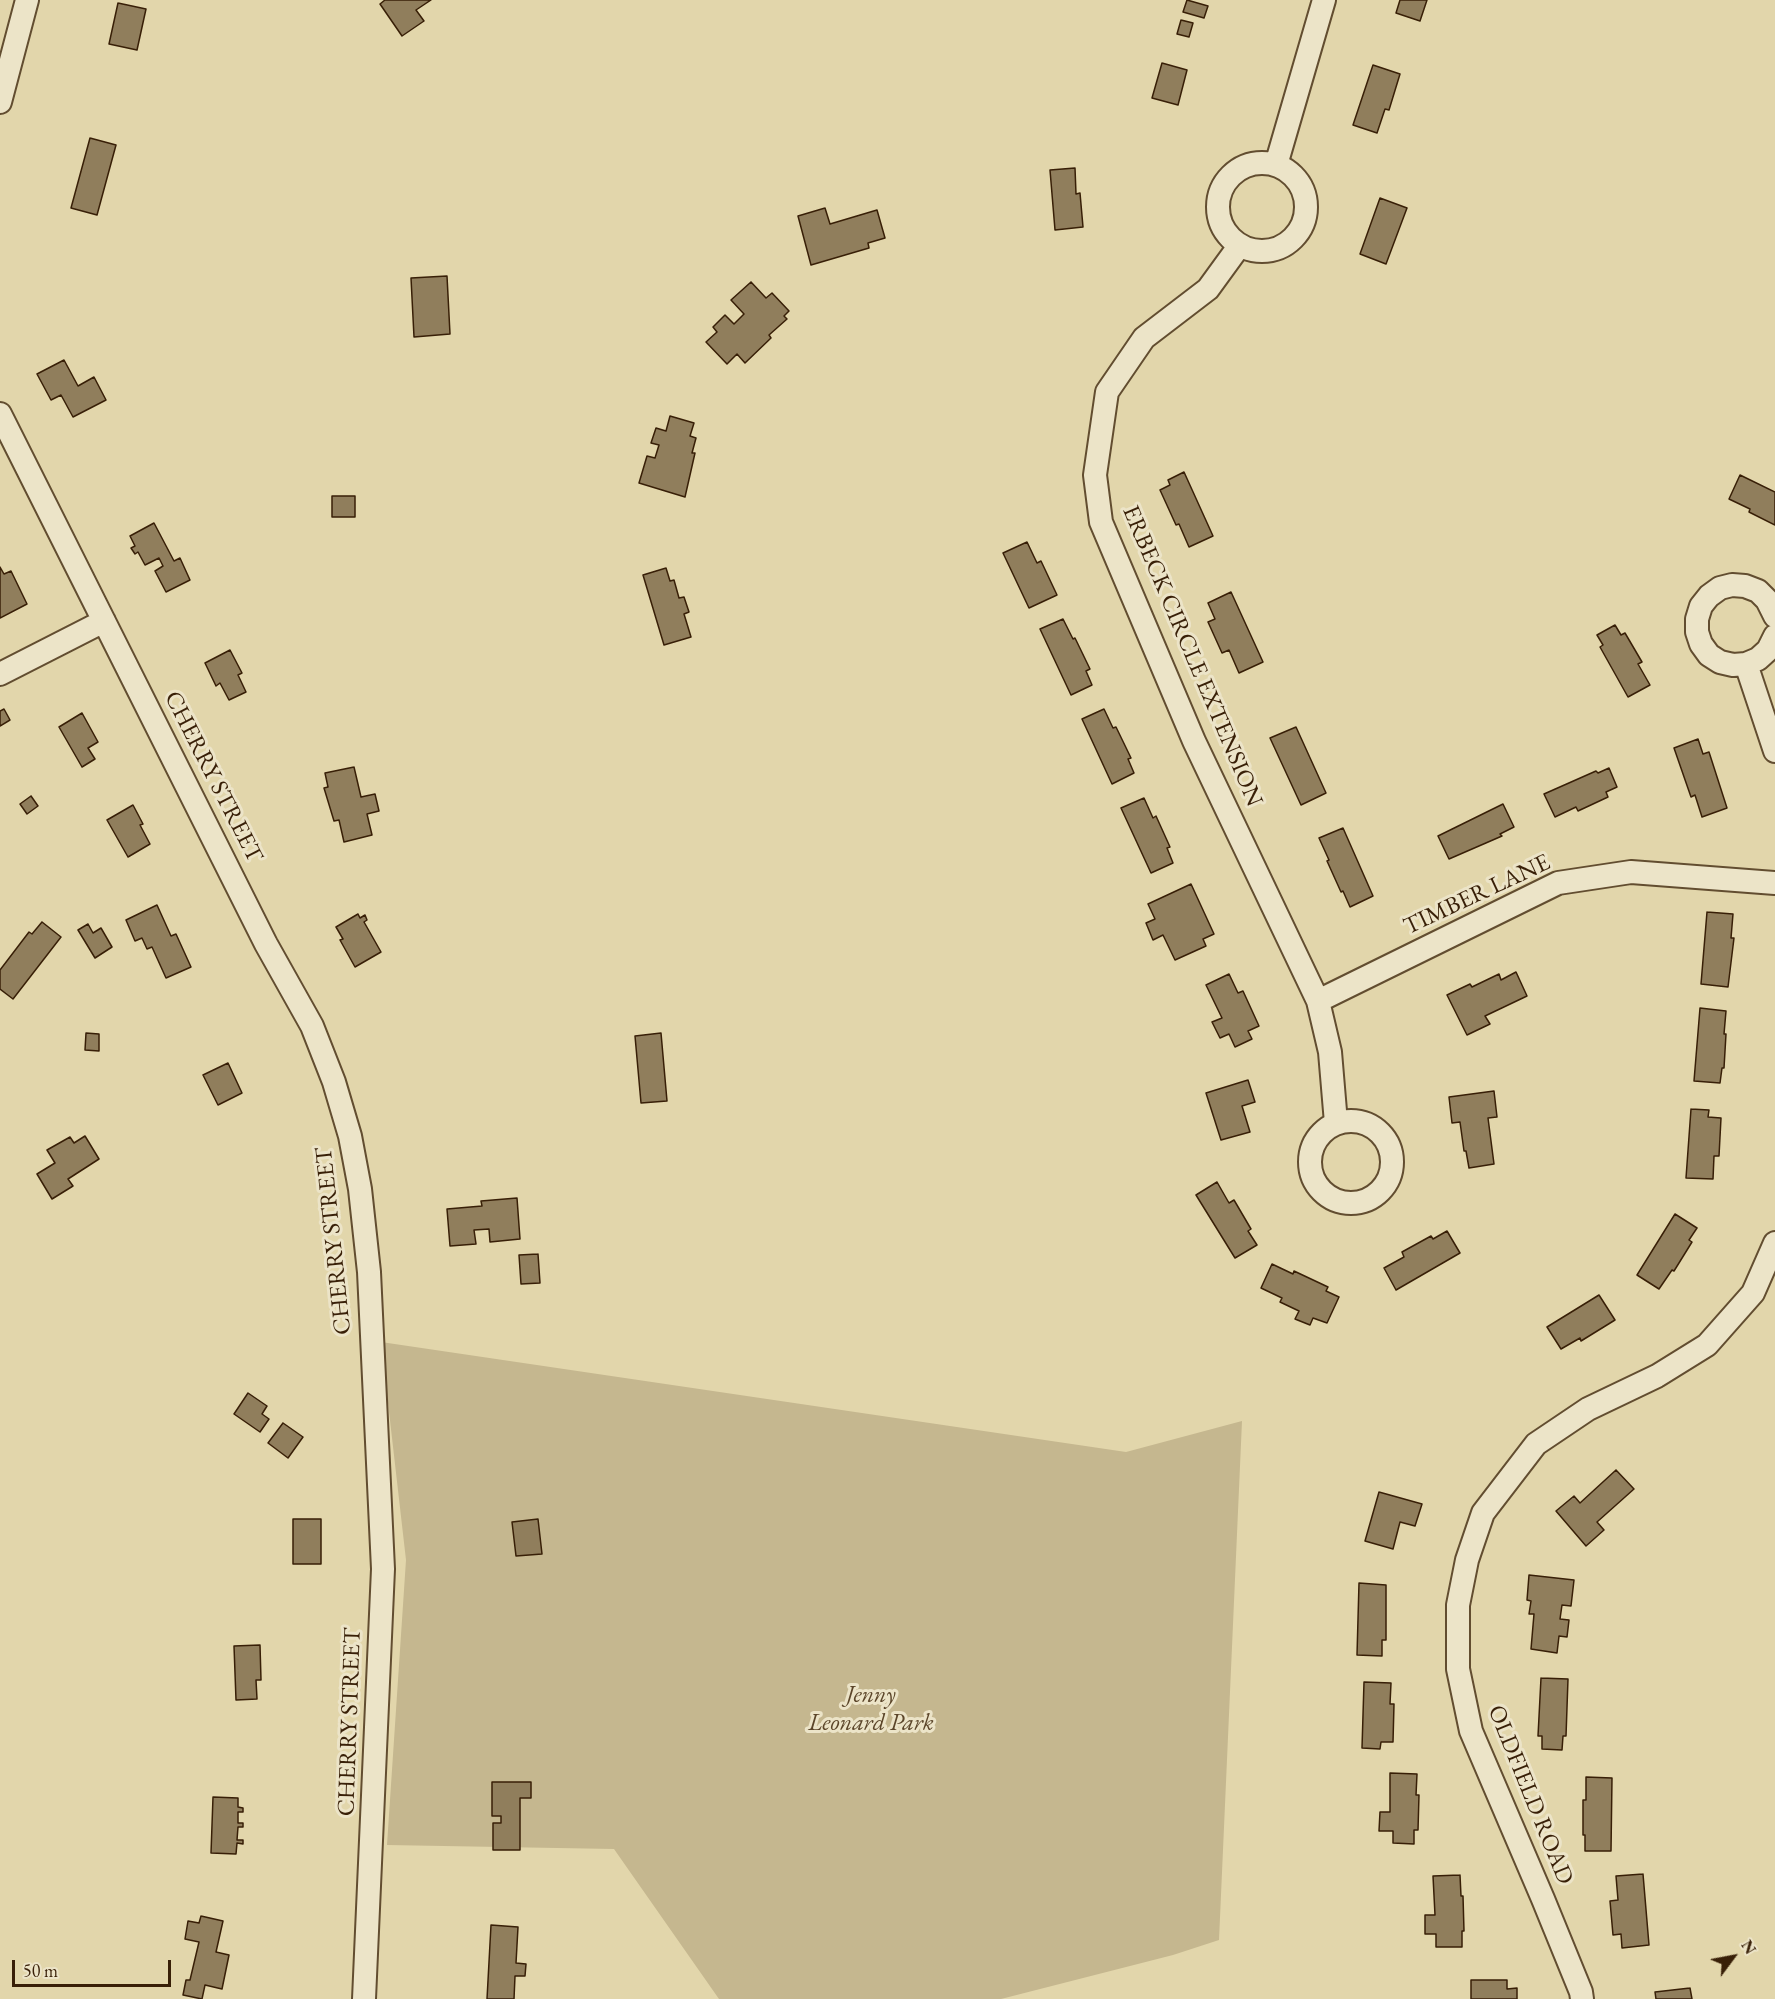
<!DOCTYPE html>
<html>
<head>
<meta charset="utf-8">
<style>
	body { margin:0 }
	#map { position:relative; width:1775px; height:1999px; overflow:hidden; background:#e2d6ab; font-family:"EB Garamond",serif }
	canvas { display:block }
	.north { position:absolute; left:1703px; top:1927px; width:60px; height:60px; -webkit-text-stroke:4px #ece4c8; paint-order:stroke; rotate:58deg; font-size:16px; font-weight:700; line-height:24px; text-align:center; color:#381f07 }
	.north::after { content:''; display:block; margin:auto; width:21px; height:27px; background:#381f07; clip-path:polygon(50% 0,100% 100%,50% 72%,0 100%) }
	.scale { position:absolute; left:12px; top:1960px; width:159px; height:27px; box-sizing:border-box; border:3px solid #381f07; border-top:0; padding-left:8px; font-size:18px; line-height:21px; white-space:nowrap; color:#381f07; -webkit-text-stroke:4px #ece4c8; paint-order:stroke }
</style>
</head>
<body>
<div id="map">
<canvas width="1775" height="1999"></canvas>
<div class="north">N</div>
<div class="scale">50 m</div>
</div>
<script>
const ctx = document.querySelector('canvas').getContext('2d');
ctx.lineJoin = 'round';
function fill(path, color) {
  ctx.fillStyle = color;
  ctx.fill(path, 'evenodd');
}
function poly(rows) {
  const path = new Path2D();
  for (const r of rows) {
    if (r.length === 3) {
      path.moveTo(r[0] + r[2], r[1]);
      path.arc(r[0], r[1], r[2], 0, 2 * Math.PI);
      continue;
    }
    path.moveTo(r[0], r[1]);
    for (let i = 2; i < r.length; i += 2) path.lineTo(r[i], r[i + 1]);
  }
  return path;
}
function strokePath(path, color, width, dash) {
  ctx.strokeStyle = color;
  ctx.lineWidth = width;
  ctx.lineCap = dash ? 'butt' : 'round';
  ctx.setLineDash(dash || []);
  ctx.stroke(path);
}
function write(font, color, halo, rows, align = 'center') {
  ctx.font = font + ' "EB Garamond",serif';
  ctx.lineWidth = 6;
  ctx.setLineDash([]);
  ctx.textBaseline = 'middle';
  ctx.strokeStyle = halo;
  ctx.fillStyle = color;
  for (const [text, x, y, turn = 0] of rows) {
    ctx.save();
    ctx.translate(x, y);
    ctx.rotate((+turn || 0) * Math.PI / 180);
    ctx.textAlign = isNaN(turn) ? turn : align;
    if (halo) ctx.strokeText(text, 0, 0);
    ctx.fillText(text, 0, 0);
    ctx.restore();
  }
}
fill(poly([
	[381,1342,1126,1452,1242,1421,1219,1940,1173,1955,1001,1999,719,1999,614,1849,387,1845,406,1560]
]), '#c5b78f');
const building = poly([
	[385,0,431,0,416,10,424,21,402,36,380,4,385,0],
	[1187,0,1208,6,1204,18,1183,12,1187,0],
	[1400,0,1427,0,1420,21,1396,13,1400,0],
	[118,3,146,9,137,50,109,44,118,3],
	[1181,20,1193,23,1189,37,1177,34,1181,20],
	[1162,63,1187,70,1178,105,1152,98,1162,63],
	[1373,65,1400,74,1389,110,1385,109,1377,133,1353,125,1373,65],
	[90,138,116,145,97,215,71,208,90,138],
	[1075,168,1076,194,1080,193,1083,227,1055,230,1050,170,1075,168],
	[1380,198,1407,208,1386,264,1360,254,1380,198],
	[825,208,830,224,877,210,885,238,868,243,869,248,811,265,798,216,825,208],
	[447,276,450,334,414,337,411,278,447,276],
	[751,282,766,298,772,293,789,311,784,316,787,319,769,335,771,338,745,363,737,354,727,364,706,342,717,332,713,327,725,315,734,324,744,314,731,300,751,282],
	[64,360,78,386,94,377,106,400,73,417,61,395,51,400,37,374,64,360],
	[670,416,694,423,690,436,696,438,692,453,695,453,685,497,639,483,647,456,655,458,659,445,651,443,656,428,666,431,670,416],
	[1184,472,1213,536,1189,547,1179,524,1176,525,1160,490,1170,485,1168,480,1184,472],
	[1740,475,1775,492,1775,525,1749,512,1750,509,1729,499,1740,475],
	[332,496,355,496,355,517,332,517,332,496],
	[154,523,174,561,180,558,190,580,166,592,155,571,163,566,159,558,145,565,138,552,135,554,131,548,135,546,130,536,154,523],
	[1027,542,1037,563,1041,561,1057,595,1029,608,1003,553,1027,542],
	[0,567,4,574,11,571,27,604,0,618,0,567],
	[666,568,670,581,674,580,679,598,684,597,689,612,684,614,691,637,664,645,643,575,666,568],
	[1231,592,1263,662,1239,673,1229,650,1222,653,1208,622,1215,619,1208,603,1231,592],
	[1063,619,1073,639,1075,638,1090,669,1086,671,1092,685,1071,695,1040,629,1063,619],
	[1615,625,1621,635,1625,633,1642,662,1638,664,1650,685,1628,697,1600,647,1603,645,1597,635,1615,625],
	[230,650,242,673,238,675,246,692,229,700,220,683,216,686,205,663,230,650],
	[4,709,10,720,0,726,0,711,4,709],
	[1104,709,1113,728,1116,727,1131,758,1128,759,1134,773,1112,784,1082,719,1104,709],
	[82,713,98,742,88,748,95,759,82,767,59,727,82,713],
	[1296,727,1326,793,1301,805,1270,738,1296,727],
	[1698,739,1703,754,1709,752,1727,808,1702,817,1695,795,1691,797,1674,748,1698,739],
	[354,767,361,797,375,794,379,811,367,814,372,835,344,842,339,820,334,821,324,788,328,787,325,773,354,767],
	[1609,768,1617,787,1606,792,1608,797,1578,811,1576,807,1555,817,1544,794,1596,771,1598,773,1609,768],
	[31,796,38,806,27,814,20,804,31,796],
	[1144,798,1153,818,1156,816,1170,847,1167,848,1173,863,1151,873,1121,808,1144,798],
	[1503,804,1514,827,1500,834,1502,836,1449,859,1438,836,1503,804],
	[133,805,143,824,140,825,150,844,128,857,107,820,133,805],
	[1343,828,1373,896,1350,907,1343,891,1341,892,1327,861,1329,860,1319,838,1343,828],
	[1191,884,1214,934,1203,939,1206,946,1175,960,1163,935,1153,940,1146,923,1155,919,1148,904,1191,884],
	[157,905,171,936,176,934,191,967,166,978,152,947,147,949,142,938,135,941,126,920,157,905],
	[1707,912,1733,914,1731,938,1734,938,1728,987,1701,984,1707,912],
	[358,914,360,918,365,915,367,920,364,922,381,952,355,967,340,940,343,939,336,927,358,914],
	[42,922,61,937,13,999,0,989,0,970,29,932,32,934,42,922],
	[88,924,93,933,101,928,112,947,95,958,78,930,88,924],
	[1516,972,1527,996,1485,1016,1490,1024,1467,1035,1447,995,1470,984,1472,987,1499,974,1501,980,1516,972],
	[1229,974,1238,993,1243,991,1259,1026,1248,1031,1252,1039,1235,1047,1229,1034,1220,1038,1212,1022,1222,1018,1206,985,1229,974],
	[1700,1008,1726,1011,1724,1034,1726,1034,1724,1068,1722,1068,1720,1083,1694,1081,1700,1008],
	[86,1033,99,1034,99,1051,85,1050,86,1033],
	[661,1033,667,1101,641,1103,635,1036,661,1033],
	[228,1063,242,1093,218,1105,203,1075,228,1063],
	[1248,1080,1255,1102,1242,1106,1250,1132,1221,1140,1206,1093,1248,1080],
	[1494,1091,1497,1117,1488,1118,1494,1164,1469,1168,1466,1151,1464,1151,1460,1122,1452,1123,1449,1097,1494,1091],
	[1691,1109,1709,1110,1708,1117,1721,1118,1719,1156,1714,1156,1713,1179,1686,1178,1691,1109],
	[85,1136,99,1159,68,1179,73,1186,52,1199,37,1174,55,1163,47,1150,70,1137,74,1143,85,1136],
	[1217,1182,1229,1203,1234,1200,1251,1229,1248,1231,1257,1245,1235,1258,1196,1195,1217,1182],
	[517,1198,520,1239,490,1242,489,1229,474,1230,476,1244,450,1246,447,1209,482,1206,481,1201,517,1198],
	[1675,1214,1697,1228,1689,1240,1692,1242,1674,1271,1672,1270,1659,1289,1637,1275,1675,1214],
	[1447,1231,1460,1253,1396,1290,1384,1268,1404,1257,1402,1252,1431,1236,1433,1239,1447,1231],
	[538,1254,540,1283,521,1284,519,1255,538,1254],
	[1272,1264,1293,1274,1294,1271,1328,1287,1326,1291,1339,1297,1327,1323,1313,1318,1310,1325,1295,1319,1299,1311,1280,1302,1282,1298,1261,1288,1272,1264],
	[1599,1295,1615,1320,1581,1341,1580,1338,1561,1349,1547,1327,1599,1295],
	[248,1393,267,1406,262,1414,269,1419,260,1432,234,1414,248,1393],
	[283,1423,303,1437,288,1458,268,1443,283,1423],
	[1616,1470,1634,1489,1597,1522,1604,1530,1586,1546,1556,1511,1574,1496,1580,1503,1616,1470],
	[1379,1492,1422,1504,1415,1526,1400,1522,1393,1549,1365,1541,1379,1492],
	[293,1519,321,1519,321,1564,293,1564,293,1519],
	[538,1519,542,1554,516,1556,512,1522,538,1519],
	[1529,1575,1574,1580,1571,1606,1562,1605,1560,1619,1569,1620,1567,1637,1559,1636,1557,1653,1531,1649,1534,1614,1529,1614,1531,1601,1527,1600,1529,1575],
	[1359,1583,1386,1585,1386,1640,1382,1640,1382,1656,1357,1655,1359,1583],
	[260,1645,261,1680,256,1680,257,1699,236,1700,234,1646,260,1645],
	[1541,1678,1568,1679,1566,1736,1563,1736,1562,1750,1542,1749,1542,1736,1538,1736,1541,1678],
	[1364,1682,1391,1683,1390,1704,1394,1704,1393,1742,1381,1742,1380,1749,1362,1748,1364,1682],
	[1390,1773,1417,1774,1416,1795,1419,1795,1418,1830,1414,1830,1414,1844,1393,1843,1393,1831,1379,1831,1380,1812,1390,1812,1390,1773],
	[1586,1777,1612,1778,1611,1851,1585,1851,1585,1835,1583,1835,1583,1800,1586,1800,1586,1777],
	[492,1782,531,1782,531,1798,520,1798,520,1850,493,1850,493,1823,501,1823,501,1816,492,1816,492,1782],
	[213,1797,238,1798,238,1807,243,1808,243,1812,238,1812,238,1823,243,1823,243,1827,238,1827,237,1840,243,1840,243,1844,237,1843,236,1854,211,1853,213,1797],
	[1643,1874,1649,1945,1622,1948,1621,1934,1613,1935,1610,1901,1618,1900,1616,1876,1643,1874],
	[1460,1875,1461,1896,1463,1896,1464,1931,1462,1931,1462,1947,1436,1947,1436,1934,1425,1934,1425,1915,1435,1915,1433,1876,1460,1875],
	[201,1916,223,1921,216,1952,229,1955,222,1989,205,1985,202,1999,183,1995,186,1980,190,1980,199,1942,185,1939,188,1921,199,1923,201,1916],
	[491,1925,518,1927,516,1963,526,1964,525,1976,515,1976,514,1999,487,1999,491,1925],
	[1471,1980,1507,1980,1507,1989,1517,1988,1517,1999,1471,1999,1471,1980],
	[1690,1988,1692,1999,1656,1999,1655,1992,1690,1988]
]);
fill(building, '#907e5c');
strokePath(building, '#381f07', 1.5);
const minor = poly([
	[0,102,27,0],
	[1262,207,44],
	[1276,165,1324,0],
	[1240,245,1208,289,1144,338,1107,392,1095,475,1101,522,1194,741,1318,1001,1330,1052,1336,1123],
	[0,414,266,944,312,1026,334,1082,350,1136,360,1189,369,1272,383,1569,364,1999],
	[1775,616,1767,600,1758,591,1745,586,1732,585,1720,588,1709,596,1701,606,1697,619,1697,632,1701,644,1709,655,1720,662,1733,665,1746,664,1758,659,1768,650,1775,636],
	[1746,664,1775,751],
	[0,674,104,621],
	[1318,1001,1558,883,1631,872,1775,883],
	[1351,1162,41],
	[1582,1999,1581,1992,1543,1899,1471,1731,1458,1669,1458,1605,1467,1560,1483,1513,1536,1444,1588,1409,1657,1376,1707,1345,1753,1293,1775,1243]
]);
strokePath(minor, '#624d30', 26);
strokePath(minor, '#ece4c8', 22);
write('24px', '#381f07', '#ece4c8', [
	["ERBECK CIRCLE EXTENSION",1192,656,67],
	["CHERRY STREET",213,777,63],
	["TIMBER LANE",1477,895,-25],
	["CHERRY STREET",334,1241,-96],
	["CHERRY STREET",350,1722,-88],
	["OLDFIELD ROAD",1530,1795,68]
]);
write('italic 24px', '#5b4529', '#ece4c8', [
	["Jenny",871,1695],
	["Leonard Park",871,1723]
]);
</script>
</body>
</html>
